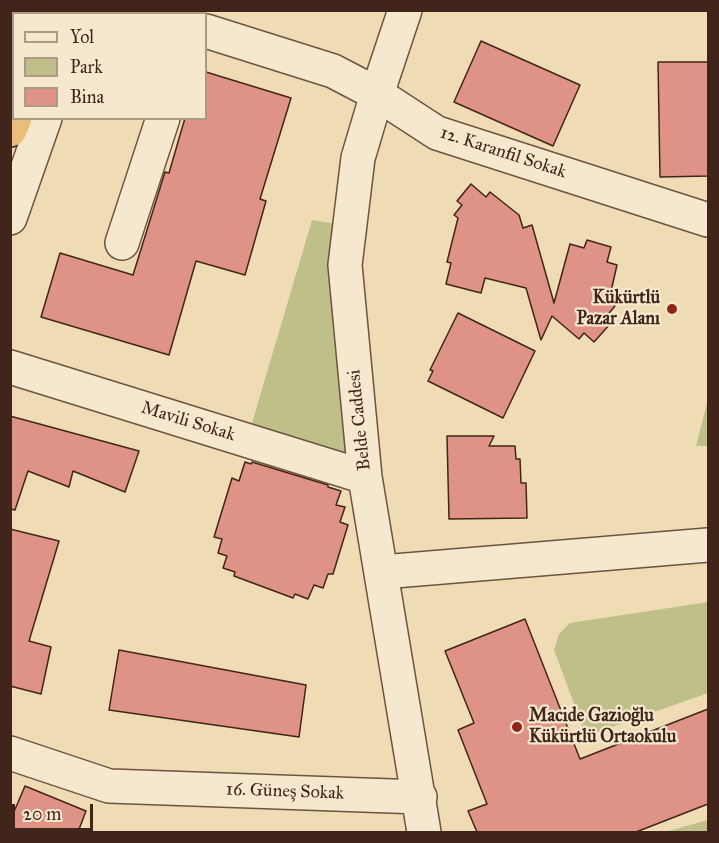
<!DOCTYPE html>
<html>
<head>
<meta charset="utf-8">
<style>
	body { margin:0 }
	#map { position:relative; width:719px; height:843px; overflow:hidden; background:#f0dcb4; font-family:"IM FELL Great Primer",serif }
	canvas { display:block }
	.frame { position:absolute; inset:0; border:12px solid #42251a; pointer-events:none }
	.legend { position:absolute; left:12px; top:12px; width:195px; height:108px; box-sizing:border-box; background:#f5e8ce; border:2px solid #ad9a86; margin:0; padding:8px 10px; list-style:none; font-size:18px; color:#42251a }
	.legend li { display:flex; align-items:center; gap:12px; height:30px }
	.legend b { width:30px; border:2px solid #ad9a86 }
	.scale { position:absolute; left:12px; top:804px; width:81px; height:27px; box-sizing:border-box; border:3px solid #42251a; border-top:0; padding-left:8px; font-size:18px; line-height:21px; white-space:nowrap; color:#42251a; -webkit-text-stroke:4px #f5e8ce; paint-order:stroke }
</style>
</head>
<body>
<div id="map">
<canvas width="719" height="843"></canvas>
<div class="frame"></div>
<ul class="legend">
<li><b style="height:8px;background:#f5e8ce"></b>Yol</li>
<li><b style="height:16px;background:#bfbf89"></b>Park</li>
<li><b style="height:16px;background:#df9387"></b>Bina</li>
</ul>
<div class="scale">20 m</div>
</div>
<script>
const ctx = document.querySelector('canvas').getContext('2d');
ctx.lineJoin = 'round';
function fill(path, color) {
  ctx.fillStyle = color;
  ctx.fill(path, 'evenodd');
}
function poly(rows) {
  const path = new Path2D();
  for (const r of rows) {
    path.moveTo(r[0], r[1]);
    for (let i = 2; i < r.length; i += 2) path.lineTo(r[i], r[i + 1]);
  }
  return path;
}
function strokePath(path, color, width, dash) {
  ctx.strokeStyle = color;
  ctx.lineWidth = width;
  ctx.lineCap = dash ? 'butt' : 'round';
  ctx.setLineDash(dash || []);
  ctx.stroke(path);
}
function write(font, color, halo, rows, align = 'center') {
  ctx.font = font + ' "IM FELL Great Primer",serif';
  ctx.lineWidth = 4.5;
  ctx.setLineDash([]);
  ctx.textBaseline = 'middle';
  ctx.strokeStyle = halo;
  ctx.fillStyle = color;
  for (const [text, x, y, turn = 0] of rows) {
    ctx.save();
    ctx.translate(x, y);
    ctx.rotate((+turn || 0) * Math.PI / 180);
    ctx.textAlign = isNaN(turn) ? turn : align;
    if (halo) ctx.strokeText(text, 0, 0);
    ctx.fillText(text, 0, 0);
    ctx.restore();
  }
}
fill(poly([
	[312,220,350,226,365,477,247,440],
	[708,399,708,446,696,446],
	[708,602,708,693,586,736,554,650,559,634,570,623],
	[708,820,708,832,665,832]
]), '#bfbf89');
const building = poly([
	[481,41,580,85,553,146,454,102,481,41],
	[658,62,708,62,708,176,660,177,658,62],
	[206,72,291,98,260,199,266,201,245,275,196,261,169,355,41,317,60,253,133,275,165,172,169,173,185,118,206,118,206,72],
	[471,184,486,197,490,192,519,215,523,228,532,225,554,303,570,244,584,248,587,240,611,247,607,262,617,265,609,300,615,306,605,318,611,323,594,342,584,333,579,339,552,316,541,340,526,288,485,278,481,293,446,284,451,263,447,262,458,218,454,215,462,205,457,201,471,184],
	[458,313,535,351,503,418,428,381,433,371,430,370,458,313],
	[10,416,139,451,125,492,73,471,69,487,28,471,15,510,10,509,10,416],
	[447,436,494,436,489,446,515,446,516,459,520,459,521,483,526,483,527,518,449,519,447,436],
	[245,462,251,464,252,462,328,485,328,487,341,491,336,505,345,507,340,522,348,525,333,574,328,574,323,588,314,585,308,599,295,594,293,598,234,576,235,572,223,568,227,556,218,553,222,539,214,537,232,478,239,481,245,462],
	[10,529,59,541,29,641,51,647,41,694,10,686,10,529],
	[525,619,580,759,708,709,708,804,636,832,477,832,468,811,487,804,458,730,474,723,445,651,525,619],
	[119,650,306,685,299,737,109,710,119,650],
	[25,786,86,811,78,832,10,832,10,821,25,786]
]);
fill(building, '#df9387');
strokePath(building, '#42251a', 1.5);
const minor = poly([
	[141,10,150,14],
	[405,10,377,94,358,158,345,265,365,477,424,832],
	[83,14,85,10],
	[206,31,333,71,377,94,437,133,708,220],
	[10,218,45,118],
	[122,243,163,118],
	[10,367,365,477],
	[382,572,708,545],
	[10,753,109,786,420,797]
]);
const highway = poly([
	[55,14,57,10],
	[10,130,15,118]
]);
strokePath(minor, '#6e5340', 36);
strokePath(highway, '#42251a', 36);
strokePath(minor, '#f5e8ce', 33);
strokePath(highway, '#e8be7a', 33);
const rail = poly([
	[21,14,22,10],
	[10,39,14,32]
]);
strokePath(rail, '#42251a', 7);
strokePath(rail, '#f5e8ce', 4.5, [14]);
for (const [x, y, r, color] of [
	[672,309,6,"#8f2418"],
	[517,727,6,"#8f2418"]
]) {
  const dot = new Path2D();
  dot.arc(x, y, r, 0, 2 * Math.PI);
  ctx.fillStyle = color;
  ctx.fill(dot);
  strokePath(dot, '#f5e8ce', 2);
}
write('18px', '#42251a', '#f5e8ce', [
	["12. Karanfil Sokak",503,153,18],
	["Belde Caddesi",360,420,-96],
	["Mavili Sokak",188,422,17],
	["16. Güneş Sokak",285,792,2]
]);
write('bold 18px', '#42251a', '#f5e8ce', [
	["Kükürtlü",660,299],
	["Pazar Alanı",660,320],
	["Macide Gazioğlu",529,717,"left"],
	["Kükürtlü Ortaokulu",529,738,"left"]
], 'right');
</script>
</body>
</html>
